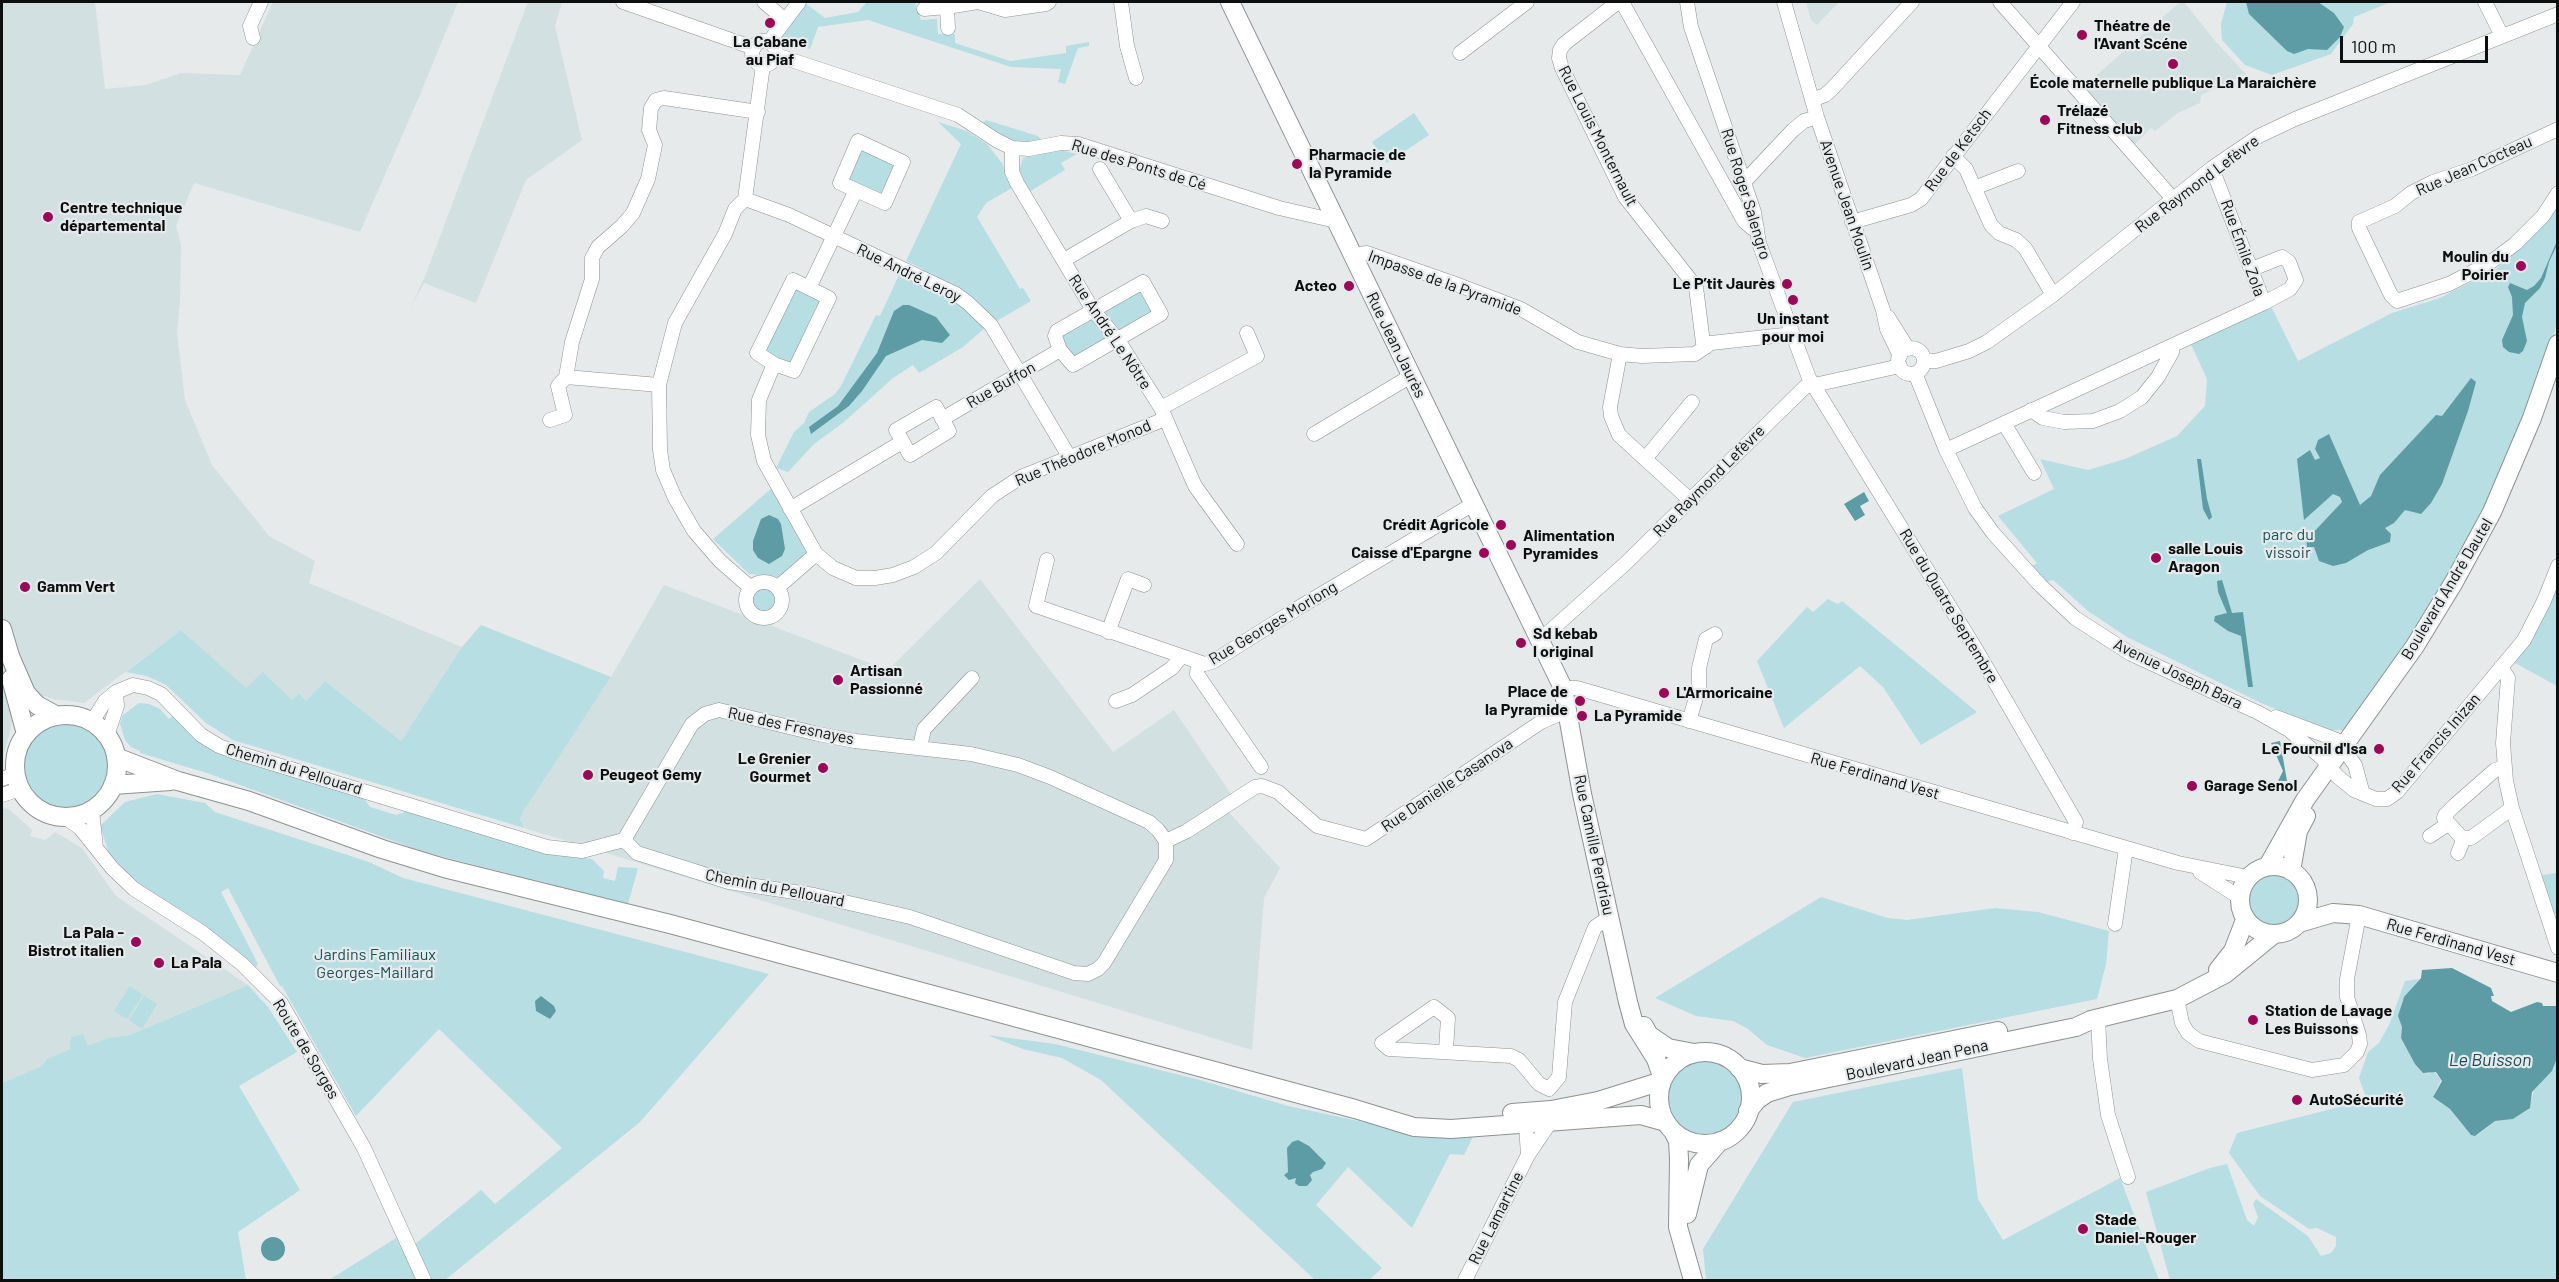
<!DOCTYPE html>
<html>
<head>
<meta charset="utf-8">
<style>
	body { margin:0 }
	#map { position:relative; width:2559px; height:1282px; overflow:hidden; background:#e6eaeb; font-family:Barlow,sans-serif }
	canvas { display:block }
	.frame { position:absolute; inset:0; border:3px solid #0d0f0f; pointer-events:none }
	.scale { position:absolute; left:2340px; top:36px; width:148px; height:27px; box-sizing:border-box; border:3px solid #0d0f0f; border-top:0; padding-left:8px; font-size:18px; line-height:21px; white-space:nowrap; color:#0d0f0f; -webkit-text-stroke:4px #e6eaeb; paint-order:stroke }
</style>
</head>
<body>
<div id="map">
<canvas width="2559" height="1282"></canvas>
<div class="frame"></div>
<div class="scale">100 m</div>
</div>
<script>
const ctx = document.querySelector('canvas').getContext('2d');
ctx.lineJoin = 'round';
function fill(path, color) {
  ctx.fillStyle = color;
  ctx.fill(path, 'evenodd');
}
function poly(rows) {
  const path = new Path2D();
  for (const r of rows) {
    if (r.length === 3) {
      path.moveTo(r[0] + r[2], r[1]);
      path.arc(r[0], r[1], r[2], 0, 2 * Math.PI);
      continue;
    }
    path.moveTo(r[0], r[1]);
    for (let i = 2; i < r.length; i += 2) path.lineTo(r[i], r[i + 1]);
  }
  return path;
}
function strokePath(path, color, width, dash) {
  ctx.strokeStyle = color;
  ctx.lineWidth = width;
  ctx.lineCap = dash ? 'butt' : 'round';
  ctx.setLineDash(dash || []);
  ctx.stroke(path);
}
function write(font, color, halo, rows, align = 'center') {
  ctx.font = font + ' Barlow,sans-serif';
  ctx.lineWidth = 4.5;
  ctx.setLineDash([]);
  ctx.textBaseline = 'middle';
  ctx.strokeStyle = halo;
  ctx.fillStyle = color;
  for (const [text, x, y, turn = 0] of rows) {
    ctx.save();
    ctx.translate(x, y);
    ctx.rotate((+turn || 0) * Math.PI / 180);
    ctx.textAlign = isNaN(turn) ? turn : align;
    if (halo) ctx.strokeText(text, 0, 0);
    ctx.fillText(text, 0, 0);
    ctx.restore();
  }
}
fill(poly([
	[2,2,95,2,105,89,146,85,181,73,240,75,273,2,458,2,419,97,360,232,194,183,176,226,181,245,180,301,177,333,185,400,212,465,269,536,315,561,309,583,462,647,401,741,325,681,306,701,293,700,246,689,181,630,84,703,53,699,45,696,12,717,11,728,2,760],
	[528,2,562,2,555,26,582,140,526,180,476,303,424,283,410,309,426,274],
	[1806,2,1839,2,1817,25,1811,20],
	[2180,2,2184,2,2216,42,2246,74,2201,95,2200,103,2178,113,2155,131,2151,128,2134,145,2083,87],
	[980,579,1113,752,1174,710,1233,797,1223,806,1280,868,1264,898,1252,1050,524,828,520,819,523,812,611,677,664,585,888,670],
	[2,808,9,809,32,830,30,836,45,840,55,832,82,848,116,896,248,985,130,1035,108,1038,88,1047,70,1049,47,1059,42,1066,2,1083]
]), '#d2e0e2');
fill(poly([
	[867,2,915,2,921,20,937,19,938,34,955,34,955,43,1010,61,1066,53,1066,46,1089,42,1089,46,1078,48,1065,84,1058,82,1061,69,1011,67,868,20,818,27,810,49,780,39,805,3,825,18,858,12],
	[2227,2,2391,2,2354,17,2353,24,2331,54,2272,75,2245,65,2222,40,2221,24],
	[1414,113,1429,135,1387,163,1372,142],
	[986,120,1038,136,1042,141,1011,142,982,123],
	[938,122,967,131,987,144,1002,163,1012,188,986,203,977,217,1020,289,1023,288,1031,301,995,322,922,272,923,269,906,261,961,144],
	[858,149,894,159,894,166,883,195,851,184,846,176,851,174,861,151],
	[1059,150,1077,154,1061,163,1065,170,1029,192,1019,171,1023,158],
	[2557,202,2557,322,2546,362,2499,481,2453,571,2407,645,2344,730,2331,730,2263,704,2127,637,2088,611,2053,580,2047,582,2032,566,2037,563,1998,516,2054,489,2040,459,2088,470,2125,459,2177,436,2205,406,2207,379,2189,340,2270,304,2298,361,2392,313,2440,298,2496,269,2533,236],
	[899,275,948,297,968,310,986,327,963,347,919,373,913,365,893,378,844,422,814,444,788,472,776,468,794,432,804,423,809,412,835,394,841,386,876,315,880,316],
	[793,287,821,299,820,308,816,307,791,364,764,352],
	[1140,288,1155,313,1120,333,1103,312],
	[1090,316,1109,341,1072,358,1062,340,1062,333,1064,331,1067,334,1090,321,1088,317],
	[773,487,810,550,782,579,774,576,749,574,713,539],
	[2557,572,2557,686,2515,663,2549,598],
	[764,600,13],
	[1828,599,1838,604,1842,601,1977,712,1921,745,1883,687,1860,666,1784,728,1757,661,1807,607,1813,612],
	[481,625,611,677,523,812,520,819,524,828,233,740,206,723,166,685,147,676,126,672,181,630,246,688,263,672,292,700,299,694,306,701,325,681,401,741,462,647],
	[139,703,149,704,160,709,169,719,173,716,200,742,225,756,364,798,370,807,396,815,408,811,558,854,592,859,604,871,603,878,615,881,618,867,638,868,628,904,424,852,207,773,140,753,140,751,131,747,125,740,120,723,123,715],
	[66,766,43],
	[157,794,205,803,215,812,369,862,403,878,769,974,640,1122,445,1280,329,1280,396,1238,404,1253,481,1190,495,1204,562,1148,439,1029,356,1116,282,986,280,986,228,888,221,892,258,964,255,968,200,922,147,890,123,869,109,853,100,826,125,802],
	[2273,900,28],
	[2557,873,2557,914,2548,911,2535,876],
	[1821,897,1888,918,1907,920,1995,908,2038,912,2109,931,2106,964,2097,999,1805,1058,1767,1045,1748,1029,1733,1021,1696,1016,1655,998],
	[2419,979,2402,1001,2399,1017,2402,1027,2401,1038,2422,1072,2428,1074,2434,1071,2441,1080,2433,1097,2450,1109,2464,1127,2476,1136,2495,1121,2513,1119,2529,1109,2534,1090,2552,1071,2557,1058,2557,1280,2170,1280,2146,1192,2210,1168,2227,1164,2247,1220,2254,1226,2258,1217,2253,1204,2256,1199,2308,1236,2321,1256,2331,1253,2336,1246,2336,1237,2317,1228,2309,1229,2260,1196,2229,1153,2237,1133,2367,1100,2359,1078,2368,1052,2379,1043,2390,1023,2405,981],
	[248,985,268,1007,297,1052,239,1086,300,1190,238,1232,246,1280,2,1280,2,1083,42,1066,47,1059,70,1049,71,1037,83,1034,88,1046,108,1038,130,1035],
	[130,986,143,995,127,1019,114,1011],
	[144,996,157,1004,142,1029,129,1020],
	[987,1035,1055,1044,1200,1080,1288,1106,1397,1129,1479,1132,1473,1137,1464,1155,1450,1154,1412,1228,1348,1167,1316,1205,1382,1268,1369,1280,1315,1280,1101,1080,1062,1058,1023,1049],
	[1704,1097,39],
	[1962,1068,1978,1199,2003,1240,2120,1178,2159,1280,1706,1280,1703,1249,1793,1102]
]), '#b6dee3');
fill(poly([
	[2246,2,2318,2,2334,13,2344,27,2340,37,2327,50,2308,49,2294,54,2287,51,2249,14],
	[2557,241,2557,245,2549,262,2545,278,2540,288,2525,303,2522,317,2527,341,2523,351,2519,354,2509,352,2503,347,2502,340,2513,315,2512,297,2508,287,2510,283,2527,290,2534,286,2541,278],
	[903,305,909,305,936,317,950,335,942,343,922,340,886,356,862,391,849,406,811,434,809,427,838,406,877,353,894,311],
	[2471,378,2476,382,2468,411,2442,484,2431,503,2421,514,2405,510,2394,523,2385,528,2391,534,2390,542,2368,550,2346,563,2333,566,2319,561,2314,547,2307,547,2306,537,2311,535,2342,502,2340,497,2333,494,2304,520,2297,459,2310,450,2315,460,2320,458,2315,449,2318,440,2329,434,2360,505,2371,496,2380,475,2436,415,2442,416],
	[2197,459,2201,459,2207,499,2212,517,2209,520,2203,509],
	[1864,492,1869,501,1860,506,1865,515,1855,521,1844,504],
	[769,515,778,519,781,524,785,549,782,556,769,564,758,558,753,550,753,541,761,519],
	[2222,580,2232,613,2243,612,2253,687,2248,687,2241,636,2228,631,2214,621,2215,616,2227,613,2218,592,2217,581],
	[2280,741,2287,781,2278,781,2283,771,2271,743],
	[2452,968,2491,988,2494,996,2491,996,2492,1001,2511,1012,2537,1002,2542,1003,2543,1006,2556,1006,2557,1010,2557,1058,2552,1071,2532,1092,2530,1108,2513,1119,2495,1121,2475,1136,2471,1135,2450,1109,2433,1097,2442,1081,2436,1072,2423,1073,2415,1064,2401,1038,2402,1027,2398,1016,2404,997,2421,978,2422,970],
	[541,996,554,1006,556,1011,550,1019,536,1011,535,1001],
	[1298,1140,1309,1146,1326,1163,1322,1169,1313,1172,1310,1175,1312,1180,1307,1186,1299,1186,1295,1183,1296,1178,1289,1180,1284,1175,1288,1172,1287,1148,1292,1142],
	[273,1249,12]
]), '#5e9ca5');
const minor = poly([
	[623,2,754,48],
	[764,2,784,19],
	[1121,2,1127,46,1136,78],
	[1618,2,1564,44,1560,50,1559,58,1562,68,1625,197,1696,287,1703,343,1706,347],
	[1622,2,1744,221,1752,228,1757,228],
	[1687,2,1691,27,1754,212,1759,243,1809,378,1977,651,2076,822,2073,833],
	[1784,2,1817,117,1883,310,1887,329,1900,356],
	[2000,2,2174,200],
	[2485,2,2502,36],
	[924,9,947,7],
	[948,28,947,7,978,2,1005,10,1046,4,1049,2],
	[253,38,250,26,261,2],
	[764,53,12],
	[769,42,799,2],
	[1460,53,1527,2],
	[776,55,958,115,996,140,1012,148,1029,149,1061,143,1078,144,1279,208,1336,221],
	[1812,100,1825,95,1831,90,1912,2],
	[2558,129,2472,169,2433,182,2411,193,2395,206,2359,222,2359,228,2391,295,2397,301,2449,284,2488,264,2515,244,2543,216,2558,193],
	[858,141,903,162,885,203,840,183,858,141],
	[1012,148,1012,172,1017,183,1093,310,1118,340,1161,408,1195,486,1237,544],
	[1953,156,1966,169,1991,225,1999,233,2016,240,2025,248,2053,295],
	[2212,168,2264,303],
	[1745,181,1793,130,1804,121,1817,117],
	[1974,188,2018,171],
	[745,199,789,215,956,294,968,303,991,325,1070,458],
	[1131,221,1146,216,1162,221],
	[1852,222,1911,205,1921,199,2073,2],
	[1353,255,1367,253,1453,283,1521,309,1578,342,1620,354,1642,356,1695,354,1711,343,1793,334],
	[1064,260,1131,221,1100,169],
	[793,280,829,298,794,371,774,364,757,353,793,280],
	[1143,282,1161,314,1073,365,1060,350,1055,336,1057,331,1143,282],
	[809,288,856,190],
	[1888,317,1908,349],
	[1911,361,13],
	[1620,354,1610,407,1611,416,1619,435,1690,500],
	[1924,361,1936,361,1969,351,1987,342,2053,295,2212,168,2259,136,2295,119,2558,14],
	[774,364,759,400,758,435,764,461,816,554,833,568,856,578,875,578,893,575,914,567,936,553,992,496,1021,477,1165,419],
	[1915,373,1946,450,1975,508,1993,533,2040,585,2075,618,2131,654,2259,713,2289,730,2323,759,2337,776,2354,790,2376,799,2387,799,2397,792,2524,640,2544,601,2558,566],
	[659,385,566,377,572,342,592,279,592,258,598,247,622,226,633,213,648,179,655,145,649,130,651,108,656,100,664,98,758,112],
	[936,407,949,431,910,455,896,430,936,407],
	[1161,408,1257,356,1247,333],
	[2031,410,2043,418,2064,422,2093,421,2120,411,2142,397,2158,377,2172,352,2173,345],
	[942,419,1060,350],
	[550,420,565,415,558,386,566,377],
	[2004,423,2034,473],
	[1314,434,1411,376],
	[1946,450,2264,303,2290,289,2296,280,2289,262,2282,257,2252,269],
	[1645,459,1692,402],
	[790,509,902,442],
	[1047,560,1036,606,1205,664,1214,661,1298,608,1475,503],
	[764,600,18],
	[751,588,720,561,694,531,675,498,663,470,660,450,659,385,675,323,725,234,735,209,745,199,763,65],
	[777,588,816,554],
	[1108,632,1128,579,1144,585],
	[1540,640,1626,563,1805,387,1900,366],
	[1198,663,1197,674,1261,767],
	[2501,667,2508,678,2503,743,2506,781,2512,808,2558,948],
	[1563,688,1577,688,2178,863,2248,877],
	[1116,701,1132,695,1172,668,1181,657],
	[719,710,818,734,855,741,971,754,1018,765,1050,777,1149,822,1158,830,1166,841,1166,860,1104,963,1098,969,1088,974,1074,973,910,917,814,895,729,882,637,853,624,840,692,724,705,714,719,710],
	[2276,717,2337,740,2355,765,2363,794],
	[1689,721,1699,688,1699,668,1706,639,1715,634],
	[92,722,105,701,116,692,133,685,148,688,161,694,201,735,219,746,235,752,547,847,582,851,624,840],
	[107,736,117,706,116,692],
	[920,747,924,729,972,678],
	[2504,767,2495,770,2454,806,2445,815,2444,818,2461,837,2471,838,2512,808],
	[2,779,15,774],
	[2,795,20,789],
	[92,810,96,848],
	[66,818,80,828,112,868,134,889,203,933,242,964,281,1003,364,1148,424,1280],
	[2430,836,2448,824],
	[1166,841,1187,831,1255,787,1262,786,1278,792,1317,826,1366,839,1541,722,1566,711],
	[2458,853,2464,838],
	[2200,872,2239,897],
	[2115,924,2126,848],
	[2177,999,2182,1023,2188,1033,2199,1041,2312,1070,2344,1065,2357,1052,2360,1044,2359,1035,2347,997,2347,979,2359,915],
	[2098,1018,2100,1059,2108,1115,2128,1177],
	[1446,1050,1448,1018,1434,1007,1382,1043,1389,1049,1511,1056,1519,1060,1539,1084,1549,1089,1559,1077,1565,1002,1595,927,1610,917],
	[1528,1155,1526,1125,1531,1118],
	[1465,1280,1528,1155,1549,1124]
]);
const major = poly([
	[1230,2,1563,688,1582,794,1628,1002,1634,1024,1656,1059,1663,1079],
	[2,629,10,656,26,693,37,705,57,716],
	[11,679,26,734],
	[66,766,51],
	[116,757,178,781,249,801,382,849,444,868,670,924,1355,1109,1414,1127,1451,1129,1641,1115,1666,1122],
	[113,785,171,781],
	[2274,900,34],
	[2268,866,2305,800,2415,646,2454,582,2492,512,2532,418,2558,344],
	[2291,871,2298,831,2306,816],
	[2299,923,2333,913,2359,915,2558,973],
	[2218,970,2233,951,2245,920],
	[1644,1026,1649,1035,1668,1048,1694,1053],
	[1705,1098,46],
	[1739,1068,1762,1074,1790,1073,1998,1031],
	[1748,1111,1757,1100,1767,1093,1790,1086,2076,1027,2091,1020,2177,999,2225,974,2274,934],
	[1512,1113,1551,1110,1598,1101,1662,1081],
	[1673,1131,1678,1141,1679,1159,1678,1227,1693,1280],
	[1687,1214,1699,1165,1720,1141]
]);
strokePath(minor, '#8d9192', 15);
strokePath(major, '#8d9192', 20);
strokePath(minor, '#fff', 14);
strokePath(major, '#fff', 18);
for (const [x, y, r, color] of [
	[770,23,6,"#9b0857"],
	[2082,35,6,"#9b0857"],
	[2173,64,6,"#9b0857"],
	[2045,120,6,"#9b0857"],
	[1297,164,6,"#9b0857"],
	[48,217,6,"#9b0857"],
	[2521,266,6,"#9b0857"],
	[1787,284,6,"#9b0857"],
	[1349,286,6,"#9b0857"],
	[1793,300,6,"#9b0857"],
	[1501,525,6,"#9b0857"],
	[1511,545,6,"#9b0857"],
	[1484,553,6,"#9b0857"],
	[2156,558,6,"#9b0857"],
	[25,587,6,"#9b0857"],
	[1521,643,6,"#9b0857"],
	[838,680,6,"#9b0857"],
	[1664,693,6,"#9b0857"],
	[1580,701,6,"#9b0857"],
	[1582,716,6,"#9b0857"],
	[2379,749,6,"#9b0857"],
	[823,768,6,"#9b0857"],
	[588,775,6,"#9b0857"],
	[2192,786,6,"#9b0857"],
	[136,942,6,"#9b0857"],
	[159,963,6,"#9b0857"],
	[2253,1020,6,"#9b0857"],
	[2297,1100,6,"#9b0857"],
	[2083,1229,6,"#9b0857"]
]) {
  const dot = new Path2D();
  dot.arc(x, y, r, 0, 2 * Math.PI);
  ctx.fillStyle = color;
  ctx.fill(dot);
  strokePath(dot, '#e6eaeb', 2);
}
write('bold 16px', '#0d0f0f', '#e6eaeb', [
	["Théatre de",2094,26],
	["l'Avant Scéne",2094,44],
	["La Cabane",770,42,"center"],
	["au Piaf",770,60,"center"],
	["École maternelle publique La Maraichère",2173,83,"center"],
	["Trélazé",2057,111],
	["Fitness club",2057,129],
	["Pharmacie de",1309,155],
	["la Pyramide",1309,173],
	["Centre technique",60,208],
	["départemental",60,226],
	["Moulin du",2509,257,"right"],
	["Poirier",2509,275,"right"],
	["Le P’tit Jaurès",1775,284,"right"],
	["Acteo",1337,286,"right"],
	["Un instant",1793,319,"center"],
	["pour moi",1793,337,"center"],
	["Crédit Agricole",1489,525,"right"],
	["Alimentation",1523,536],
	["Pyramides",1523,554],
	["salle Louis",2168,549],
	["Aragon",2168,567],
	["Caisse d'Epargne",1472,553,"right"],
	["Gamm Vert",37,587],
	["Sd kebab",1533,634],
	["l original",1533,652],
	["Artisan",850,671],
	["Passionné",850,689],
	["Place de",1568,692,"right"],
	["la Pyramide",1568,710,"right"],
	["L'Armoricaine",1676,693],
	["La Pyramide",1594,716],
	["Le Fournil d'Isa",2367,749,"right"],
	["Le Grenier",811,759,"right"],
	["Gourmet",811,777,"right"],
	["Peugeot Gemy",600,775],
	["Garage Senol",2204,786],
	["La Pala -",124,933,"right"],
	["Bistrot italien",124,951,"right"],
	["La Pala",171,963],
	["Station de Lavage",2265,1011],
	["Les Buissons",2265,1029],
	["AutoSécurité",2309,1100],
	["Stade",2095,1220],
	["Daniel-Rouger",2095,1238]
], 'left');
write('16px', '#0d0f0f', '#e6eaeb', [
	["Rue Louis Monternault",1598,136,63],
	["Rue de Ketsch",1958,150,-53],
	["Rue des Ponts de Cé",1139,165,17],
	["Rue Jean Cocteau",2474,166,-24],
	["Rue Raymond Lefèvre",2197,184,-37],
	["Rue Roger Salengro",1746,194,73],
	["Avenue Jean Moulin",1847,205,71],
	["Rue Émile Zola",2243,248,70],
	["Rue André Leroy",909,273,26],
	["Impasse de la Pyramide",1445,283,20],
	["Rue André Le Nôtre",1110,332,56],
	["Rue Jean Jaurès",1396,345,64],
	["Rue Buffon",1001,385,-30],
	["Rue Théodore Monod",1083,453,-23],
	["Rue Raymond Lefèvre",1709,481,-45],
	["Boulevard André Dautel",2447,589,-59],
	["Rue du Quatre Septembre",1949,606,59],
	["Rue Georges Morlong",1273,623,-31],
	["Avenue Joseph Bara",2178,674,26],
	["Rue des Fresnayes",791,726,12],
	["Rue Francis Inizan",2436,743,-49],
	["Chemin du Pellouard",294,769,17],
	["Rue Ferdinand Vest",1875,776,16],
	["Rue Danielle Casanova",1447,785,-34],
	["Rue Camille Perdriau",1594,845,78],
	["Chemin du Pellouard",775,888,11],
	["Rue Ferdinand Vest",2451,942,16],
	["Route de Sorges",306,1049,59],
	["Boulevard Jean Pena",1917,1060,-12],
	["Rue Lamartine",1496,1218,-63]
]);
write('16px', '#1b5259', '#e6eaeb', [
	["parc du",2288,535],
	["vissoir",2288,553],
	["Jardins Familiaux",375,955],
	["Georges-Maillard",375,973]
]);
write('italic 18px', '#174e55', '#e6eaeb', [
	["Le Buisson",2490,1060]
]);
</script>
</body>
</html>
